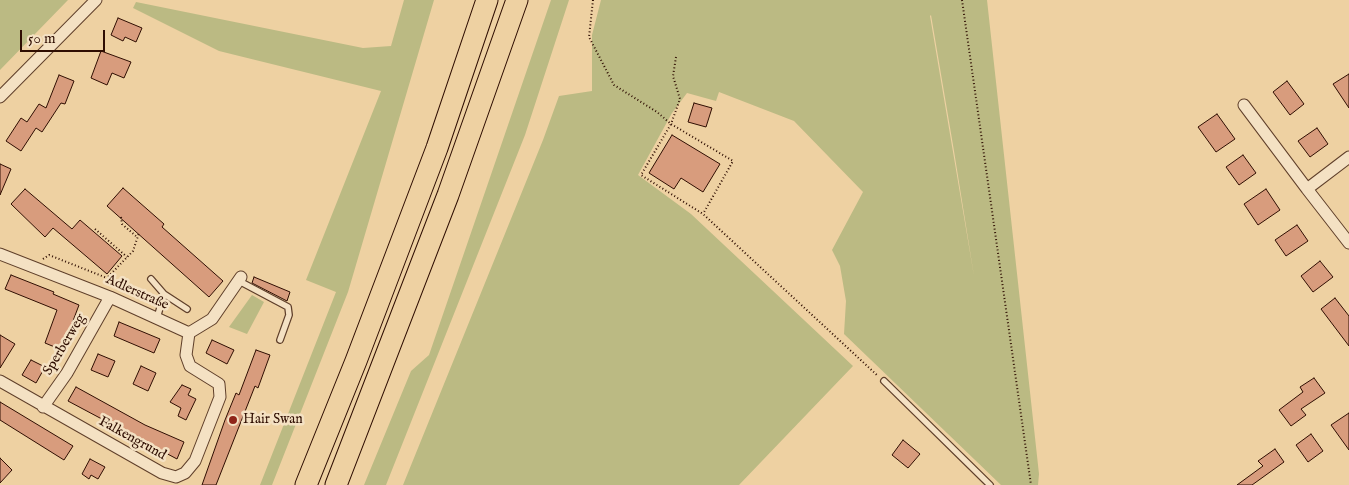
<!DOCTYPE html>
<html>
<head>
<meta charset="utf-8">
<style>
	body { margin:0 }
	#map { position:relative; width:1349px; height:485px; overflow:hidden; background:#eed1a2; font-family:"IM FELL English",serif }
	canvas { display:block }
	.scale { position:absolute; left:20px; top:30px; width:85px; height:22px; box-sizing:border-box; border:2px solid #2f0e02; border-top:0; padding-left:6px; font-size:15px; line-height:18px; white-space:nowrap; color:#2f0e02; -webkit-text-stroke:4px #f4e1c3; paint-order:stroke }
</style>
</head>
<body>
<div id="map">
<canvas width="1349" height="485"></canvas>
<div class="scale">50 m</div>
</div>
<script>
const ctx = document.querySelector('canvas').getContext('2d');
ctx.lineJoin = 'round';
function fill(path, color) {
  ctx.fillStyle = color;
  ctx.fill(path, 'evenodd');
}
function poly(rows) {
  const path = new Path2D();
  for (const r of rows) {
    path.moveTo(r[0], r[1]);
    for (let i = 2; i < r.length; i += 2) path.lineTo(r[i], r[i + 1]);
  }
  return path;
}
function strokePath(path, color, width, dash) {
  ctx.strokeStyle = color;
  ctx.lineWidth = width;
  ctx.lineCap = dash ? 'butt' : 'round';
  ctx.setLineDash(dash || []);
  ctx.stroke(path);
}
function write(font, color, halo, rows, align = 'center') {
  ctx.font = font + ' "IM FELL English",serif';
  ctx.lineWidth = 5;
  ctx.setLineDash([]);
  ctx.textBaseline = 'middle';
  ctx.strokeStyle = halo;
  ctx.fillStyle = color;
  for (const [text, x, y, turn = 0] of rows) {
    ctx.save();
    ctx.translate(x, y);
    ctx.rotate((+turn || 0) * Math.PI / 180);
    ctx.textAlign = isNaN(turn) ? turn : align;
    if (halo) ctx.strokeText(text, 0, 0);
    ctx.fillText(text, 0, 0);
    ctx.restore();
  }
}
fill(poly([
	[0,0,68,0,0,70],
	[404,0,434,0,348,292,272,485,260,485,336,292,306,280,381,91,219,51,133,8,136,2,363,48,391,46],
	[551,0,569,0,525,135,386,485,364,485,411,371,429,355],
	[601,0,987,0,1039,474,1038,485,1001,485,844,334,846,301,840,266,832,250,863,192,794,121,719,92,716,101,687,93,672,113,638,175,691,214,853,366,739,485,403,485,543,140,559,96,592,91,592,35],
	[931,15,954,151,974,276,930,16],
	[252,295,264,302,247,334,229,327]
]), '#bbba83');
const building = poly([
	[118,18,142,28,136,42,125,37,123,41,111,35,118,18],
	[101,51,131,62,124,78,112,73,107,85,91,78,101,51],
	[1349,74,1349,108,1333,84,1349,74],
	[59,75,74,81,65,104,61,103,42,132,36,128,21,151,6,141,21,118,27,122,39,104,46,108,59,75],
	[1287,81,1304,104,1290,115,1273,92,1287,81],
	[694,103,712,108,706,127,688,122,694,103],
	[1217,114,1235,139,1216,152,1198,127,1217,114],
	[1317,128,1328,144,1310,157,1298,141,1317,128],
	[672,135,720,164,703,192,681,178,674,189,649,173,672,135],
	[1243,155,1256,173,1239,185,1226,167,1243,155],
	[0,164,11,169,0,195,0,164],
	[123,188,164,224,162,227,223,281,209,297,107,206,123,188],
	[25,189,72,229,80,220,122,256,107,274,53,228,45,237,11,204,25,189],
	[1266,189,1280,210,1258,225,1244,204,1266,189],
	[1297,225,1308,241,1286,256,1275,240,1297,225],
	[1320,261,1333,277,1313,292,1301,276,1320,261],
	[11,275,54,292,53,294,79,305,62,350,45,343,57,310,5,289,11,275],
	[254,277,290,292,287,301,252,283,254,277],
	[1335,298,1349,316,1349,346,1321,309,1335,298],
	[119,322,160,339,154,353,114,336,119,322],
	[0,335,15,344,0,368,0,335],
	[212,340,234,350,227,364,206,353,212,340],
	[256,350,270,355,258,388,255,386,216,485,202,485,225,420,236,393,239,395,256,350],
	[98,354,115,361,108,377,91,370,98,354],
	[31,360,45,367,36,383,22,375,31,360],
	[141,366,156,373,148,391,133,384,141,366],
	[1314,378,1325,393,1301,409,1306,415,1291,426,1279,410,1303,392,1300,387,1314,378],
	[182,385,191,389,188,395,196,399,186,420,178,416,181,408,170,402,182,385],
	[76,387,145,425,184,442,177,459,68,401,76,387],
	[0,402,73,446,64,460,0,420,0,402],
	[1349,413,1349,450,1331,425,1349,413],
	[1311,434,1323,451,1308,462,1296,445,1311,434],
	[903,440,920,454,908,468,892,455,903,440],
	[1275,449,1284,462,1252,485,1237,485,1263,466,1258,461,1275,449],
	[0,458,12,470,0,483,0,458],
	[90,459,105,467,98,479,91,475,89,479,82,474,90,459]
]);
fill(building, '#d89c7d');
strokePath(building, '#2f0e02', 1);
const service = poly([
	[151,279,164,294,157,318],
	[239,281,288,307,289,315,280,340],
	[164,294,187,309],
	[884,381,990,485]
]);
const minor = poly([
	[0,97,96,0],
	[1244,105,1307,189,1349,157],
	[1307,189,1349,243],
	[0,254,110,297,189,333,212,319,241,277],
	[0,381,162,473,176,477,185,473,195,461,220,397,219,384,190,366,186,355,189,333],
	[43,407,67,373,110,297]
]);
const motorway = poly([
	[306,485,356,361,437,148,487,0],
	[336,485,448,195,517,0]
]);
strokePath(service, '#5f3f2a', 8);
strokePath(minor, '#5f3f2a', 13);
strokePath(motorway, '#2f0e02', 23);
strokePath(poly([
	[593,0,589,37,614,85,657,112,671,124,641,175,703,214,878,376],
	[962,0,1031,485],
	[676,57,673,76,680,99,671,124,733,161,703,214],
	[121,217,122,224,137,237],
	[95,229,127,257],
	[43,259,49,255,107,278],
	[136,297,133,289,107,278,133,251,139,233]
]), '#2f0e02', 2, [1, 2.5]);
strokePath(service, '#f4e1c3', 5.5);
strokePath(minor, '#f4e1c3', 11);
strokePath(motorway, '#eed1a2', 21);
for (const [x, y, r, color] of [
	[233,420,5,"#8f2418"]
]) {
  const dot = new Path2D();
  dot.arc(x, y, r, 0, 2 * Math.PI);
  ctx.fillStyle = color;
  ctx.fill(dot);
  strokePath(dot, '#f4e1c3', 2);
}
write('14px', '#2f0e02', '#f4e1c3', [
	["Adlerstraße",137,293,24],
	["Sperberweg",65,345,-59],
	["Falkengrund",132,439,29]
]);
write('14px', '#2f0e02', '#f4e1c3', [
	["Hair Swan",243,420]
], 'left');
</script>
</body>
</html>
